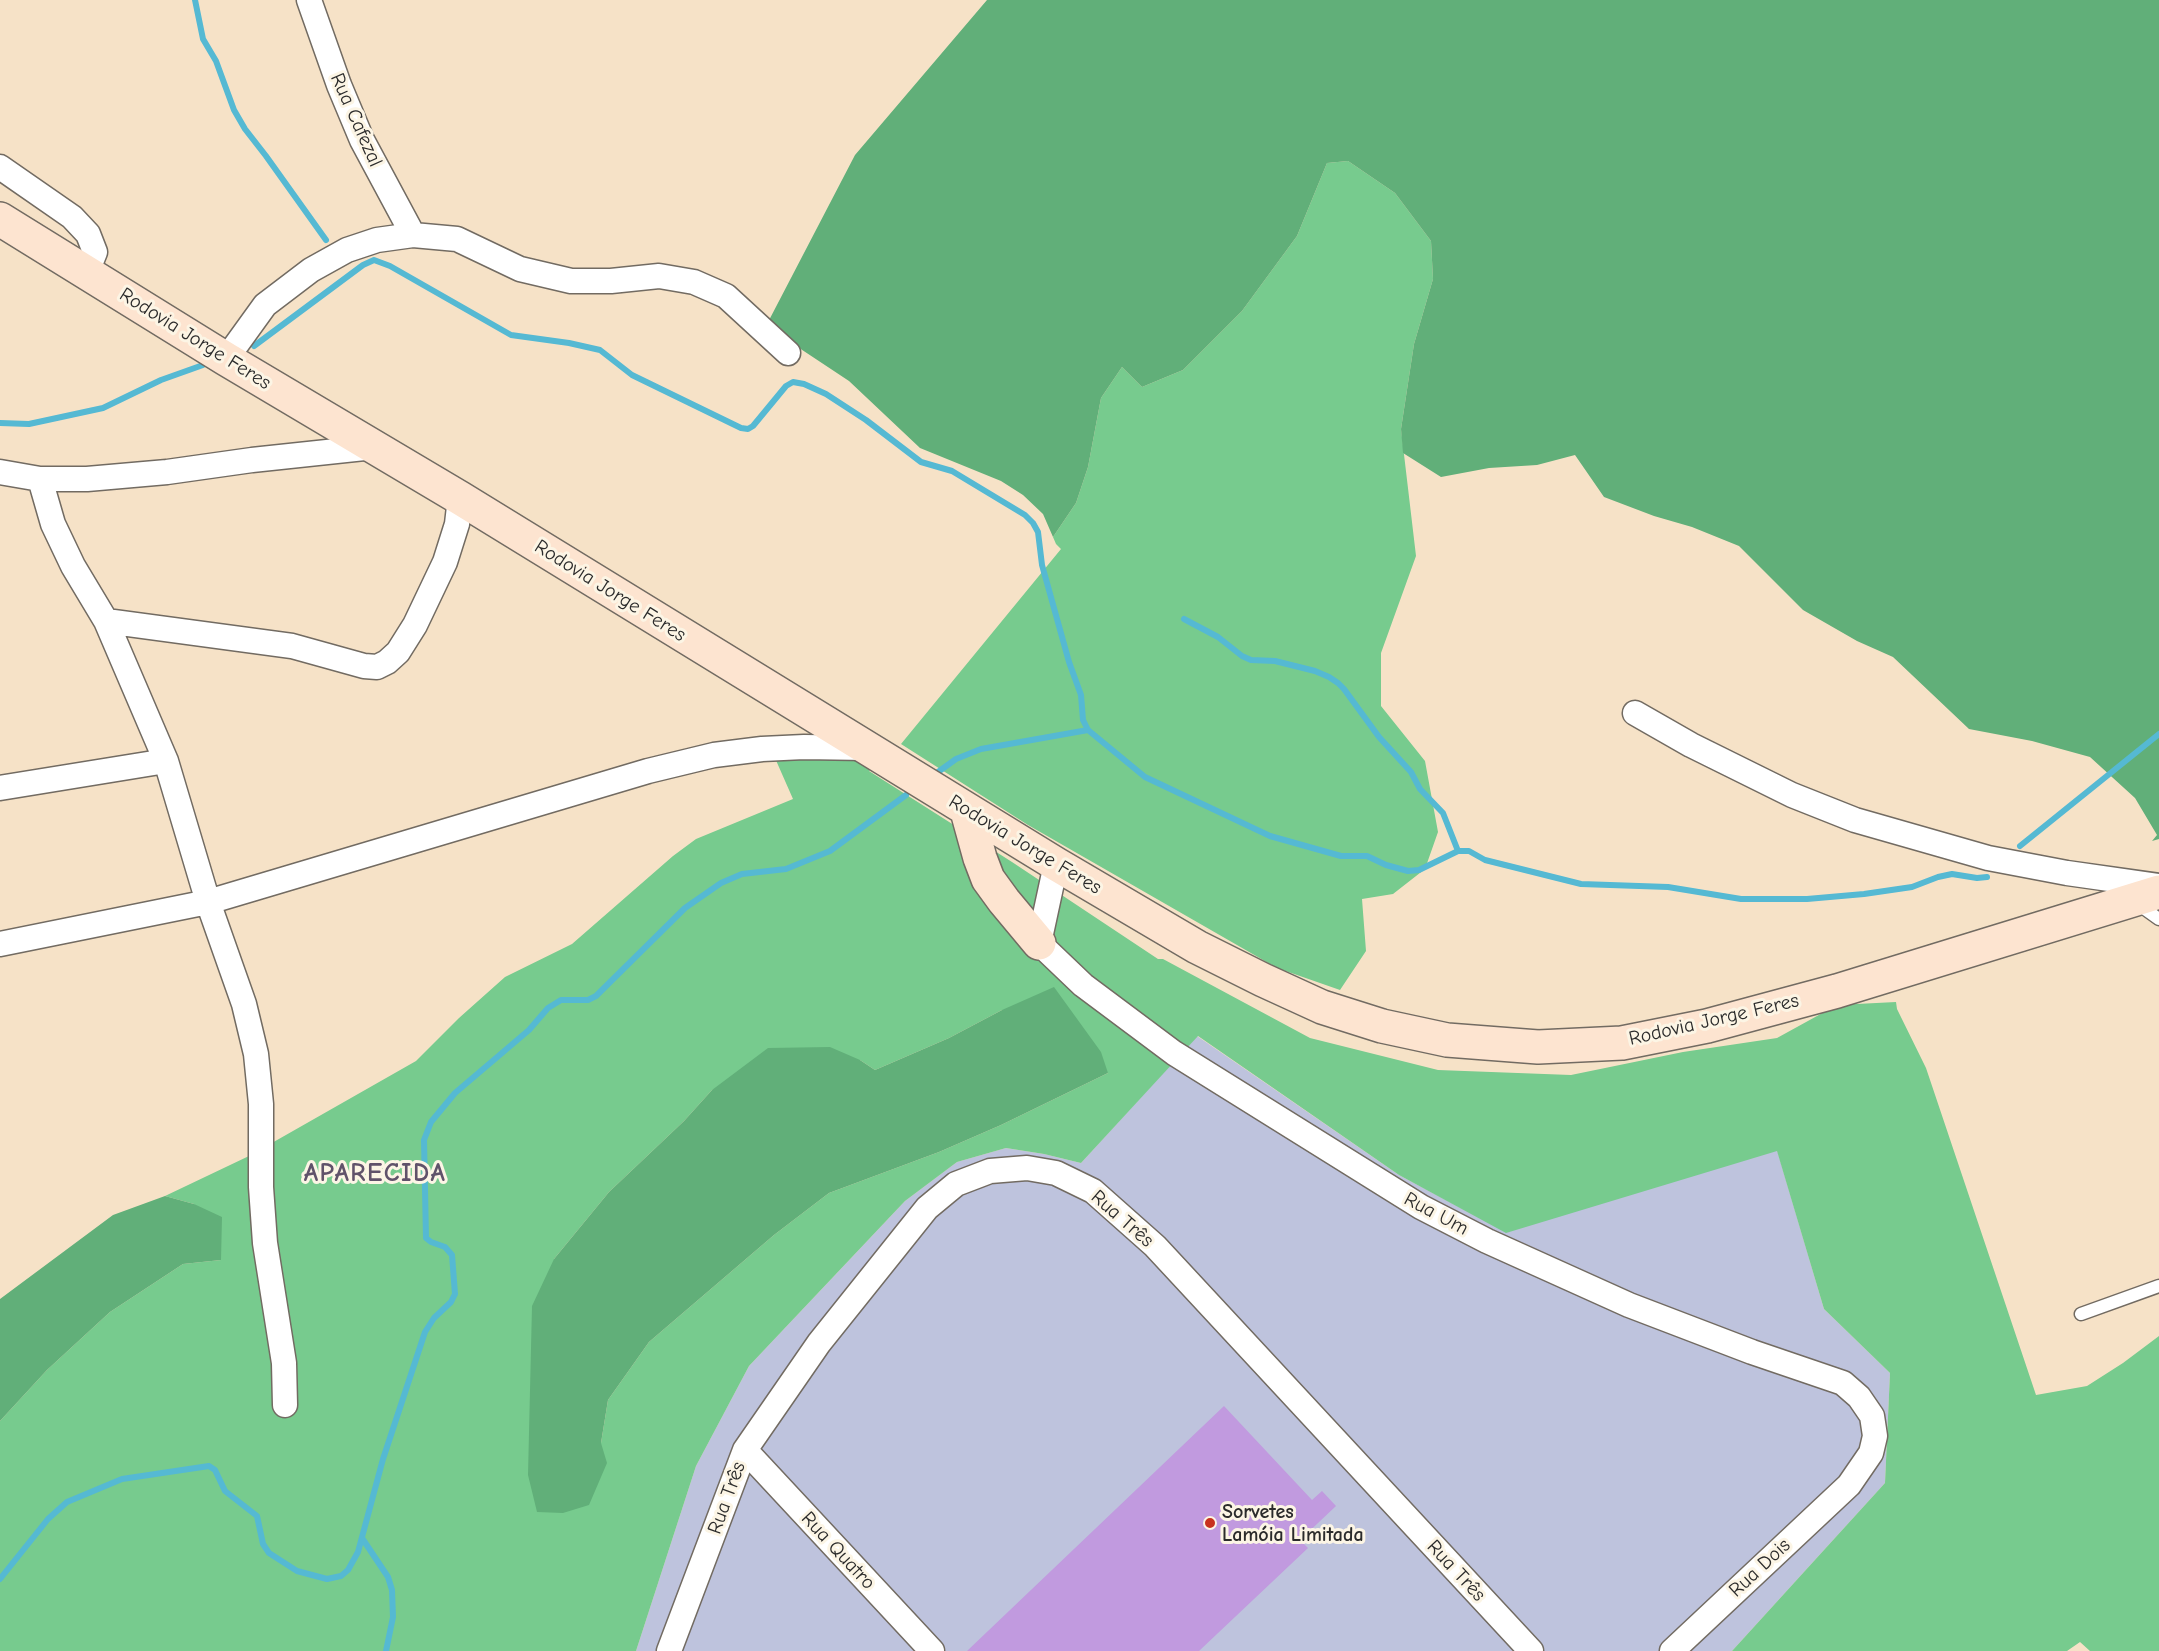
<!DOCTYPE html>
<html>
<head>
<meta charset="utf-8">
<style>
	body { margin:0 }
	canvas { display:block; background:#f6e2c7 }
</style>
</head>
<body>
<canvas width="2159" height="1651"></canvas>
<script>
const ctx = document.querySelector('canvas').getContext('2d');
ctx.lineJoin = 'round';
function fill(path, color) {
  ctx.fillStyle = color;
  ctx.fill(path, 'evenodd');
}
function poly(rows) {
  const path = new Path2D();
  for (const r of rows) {
    path.moveTo(r[0], r[1]);
    for (let i = 2; i < r.length; i += 2) path.lineTo(r[i], r[i + 1]);
  }
  return path;
}
function strokePath(path, color, width, dash) {
  ctx.strokeStyle = color;
  ctx.lineWidth = width;
  ctx.lineCap = dash ? 'butt' : 'round';
  ctx.setLineDash(dash || []);
  ctx.stroke(path);
}
function write(font, color, halo, rows, align = 'center') {
  ctx.font = font + ' "Comic Neue",sans-serif';
  ctx.lineWidth = 6;
  ctx.setLineDash([]);
  ctx.textBaseline = 'middle';
  ctx.strokeStyle = halo;
  ctx.fillStyle = color;
  for (const [text, x, y, turn = 0] of rows) {
    ctx.save();
    ctx.translate(x, y);
    ctx.rotate((+turn || 0) * Math.PI / 180);
    ctx.textAlign = isNaN(turn) ? turn : align;
    if (halo) ctx.strokeText(text, 0, 0);
    ctx.fillText(text, 0, 0);
    ctx.restore();
  }
}
fill(poly([
	[1197,1036,1399,1175,1506,1232,1777,1150,1824,1309,1890,1373,1885,1483,1732,1651,636,1651,696,1466,749,1366,905,1201,957,1162,1006,1148,1044,1154,1081,1163]
]), '#bec3dd');
fill(poly([
	[1348,161,1395,193,1431,241,1433,279,1414,344,1401,429,1416,556,1381,653,1381,706,1425,761,1438,832,1425,869,1393,894,1362,899,1366,951,1340,990,1277,968,1028,825,901,744,1061,549,1056,544,1053,537,1076,503,1088,467,1101,398,1122,367,1142,387,1183,370,1242,311,1297,236,1327,163],
	[824,739,870,770,869,771,1012,862,1158,959,1163,959,1310,1038,1438,1070,1571,1075,1683,1052,1777,1038,1837,1005,1896,1002,1897,1009,1926,1068,2036,1395,2087,1386,2123,1363,2159,1336,2159,1651,2090,1651,2080,1642,2067,1651,1732,1651,1885,1483,1890,1373,1824,1309,1777,1151,1506,1233,1399,1175,1198,1036,1081,1163,1044,1154,1006,1148,957,1162,905,1201,749,1366,696,1466,636,1651,0,1651,0,1421,47,1370,110,1312,183,1264,221,1260,194,1204,165,1196,249,1156,416,1061,459,1018,505,977,572,944,673,856,696,839,793,799,771,749],
	[1002,1010,1108,1073,1001,1125,939,1152,829,1193,774,1235,649,1342,608,1400,601,1443,554,1259,609,1192,684,1121,712,1090,860,1060,875,1070,949,1038]
]), '#77cb8e');
fill(poly([
	[987,0,2159,0,2159,839,2152,841,2157,835,2135,798,2090,757,2032,741,1969,729,1893,657,1857,641,1803,610,1739,546,1692,527,1654,516,1604,497,1575,455,1537,465,1489,468,1441,477,1403,453,1401,429,1414,344,1433,279,1431,241,1395,193,1348,161,1327,163,1297,236,1242,311,1183,370,1142,387,1122,367,1101,398,1088,467,1076,503,1053,537,1043,514,1023,495,1001,481,920,448,849,381,766,326,855,155],
	[1054,987,1101,1052,1108,1073,1001,1125,939,1152,829,1193,774,1235,649,1342,608,1400,601,1443,607,1463,589,1505,563,1513,537,1512,528,1475,532,1306,554,1259,609,1192,684,1121,712,1090,768,1048,830,1047,860,1060,875,1070,949,1038,1002,1010],
	[165,1196,194,1204,222,1217,221,1260,183,1264,110,1312,47,1370,0,1421,0,1299,113,1215]
]), '#61af79');
strokePath(poly([
	[195,0,203,39,216,61,234,110,245,129,266,156,326,240],
	[254,346,363,265,374,260,390,266,511,335,569,343,600,350,632,375,741,428,748,429,753,426,786,386,793,382,804,384,826,394,866,420,921,462,952,471,1025,515,1033,523,1038,532,1042,565,1069,662,1081,695,1083,720,1088,730,1145,777,1270,836,1341,856,1367,856,1386,865,1408,871,1419,870,1458,851,1469,851,1485,860,1581,884,1668,887,1741,899,1807,899,1864,894,1912,887,1938,877,1952,874,1977,878,1987,877],
	[0,423,29,424,103,408,161,380,203,365],
	[1184,619,1218,637,1242,656,1251,660,1275,661,1315,671,1329,677,1338,683,1344,689,1379,737,1411,772,1420,789,1443,813,1458,851],
	[938,772,956,759,981,749,1088,730],
	[2020,846,2159,734],
	[362,1538,388,1577,392,1590,393,1617,386,1651],
	[0,1579,48,1519,67,1502,122,1479,209,1466,215,1470,225,1491,257,1516,263,1544,269,1553,297,1571,327,1579,341,1576,348,1570,358,1552,383,1459,425,1332,434,1318,451,1302,455,1294,452,1255,445,1247,431,1242,426,1238,424,1140,431,1122,455,1093,529,1030,548,1008,561,1000,588,1000,596,996,685,908,721,883,742,874,786,869,830,851,906,795]
]), '#55b9d3', 6);
fill(poly([
	[1224,1406,1312,1500,1322,1491,1336,1506,1300,1540,1308,1548,1199,1651,967,1651]
]), '#c19adf');
const lane = poly([
	[2138,904,2159,919],
	[2081,1314,2159,1286]
]);
const street = poly([
	[309,0,339,85,362,140,413,235],
	[0,167,72,217,88,234,95,252,87,272],
	[226,359,265,305,311,270,347,250,377,240,413,235,457,239,520,269,571,281,611,281,659,276,694,282,726,296,788,353],
	[0,472,40,479,87,479,167,472,252,460,374,447],
	[40,479,53,524,73,566,106,621,166,761,208,902,244,1004,256,1054,261,1104,261,1187,265,1243,284,1363,285,1405],
	[106,621,292,646,364,666,377,667,387,662,398,652,415,625,445,562,457,524,460,498],
	[1635,713,1691,745,1792,795,1855,820,1988,858,2067,873,2159,886],
	[0,788,166,761],
	[1056,864,1039,943,1083,985,1174,1053,1421,1207,1487,1241,1629,1305,1752,1352,1843,1383,1859,1397,1872,1416,1875,1436,1871,1453,1849,1485,1672,1651],
	[0,944,208,902,648,771,714,755,762,749,804,747,866,748],
	[745,1450,932,1651],
	[669,1651,745,1450,819,1343,927,1208,956,1184,990,1171,1027,1168,1056,1173,1093,1191,1155,1246,1531,1651]
]);
const secondary = poly([
	[0,219,226,359,460,498,1056,864,1197,947,1263,980,1322,1007,1382,1026,1447,1040,1538,1047,1622,1043,1707,1026,1837,991,2159,892],
	[967,811,980,858,988,879,1004,901,1039,943]
]);
strokePath(lane, '#726b62', 15);
strokePath(street, '#726b62', 27);
strokePath(secondary, '#726b62', 36);
strokePath(lane, '#fff', 12);
strokePath(street, '#fff', 24);
strokePath(secondary, '#fde4d0', 33);
for (const [x, y, r, color] of [
	[1210,1523,6,"#c8321e"]
]) {
  const dot = new Path2D();
  dot.arc(x, y, r, 0, 2 * Math.PI);
  ctx.fillStyle = color;
  ctx.fill(dot);
  strokePath(dot, '#fcf5e5', 2);
}
write('20px', '#2b2b2b', '#fcf5e5', [
	["Rua Cafezal",356,120,66],
	["Rodovia Jorge Feres",195,339,32],
	["Rodovia Jorge Feres",610,591,32],
	["Rodovia Jorge Feres",1025,845,31],
	["Rodovia Jorge Feres",1714,1020,-13],
	["Rua Um",1436,1214,28],
	["Rua Três",1122,1219,41],
	["Rua Três",727,1498,-70],
	["Rua Quatro",838,1551,47],
	["Rua Dois",1760,1568,-43],
	["Rua Três",1456,1571,47]
]);
write('bold 20px', '#2b2b2b', '#fcf5e5', [
	["Sorvetes",1222,1512],
	["Lamóia Limitada",1222,1535]
], 'left');
ctx.letterSpacing = '1.5px';
write('bold 26px', '#60526a', '#fcf5e5', [
	["APARECIDA",375,1174]
]);
ctx.letterSpacing = '0px';
</script>
</body>
</html>
